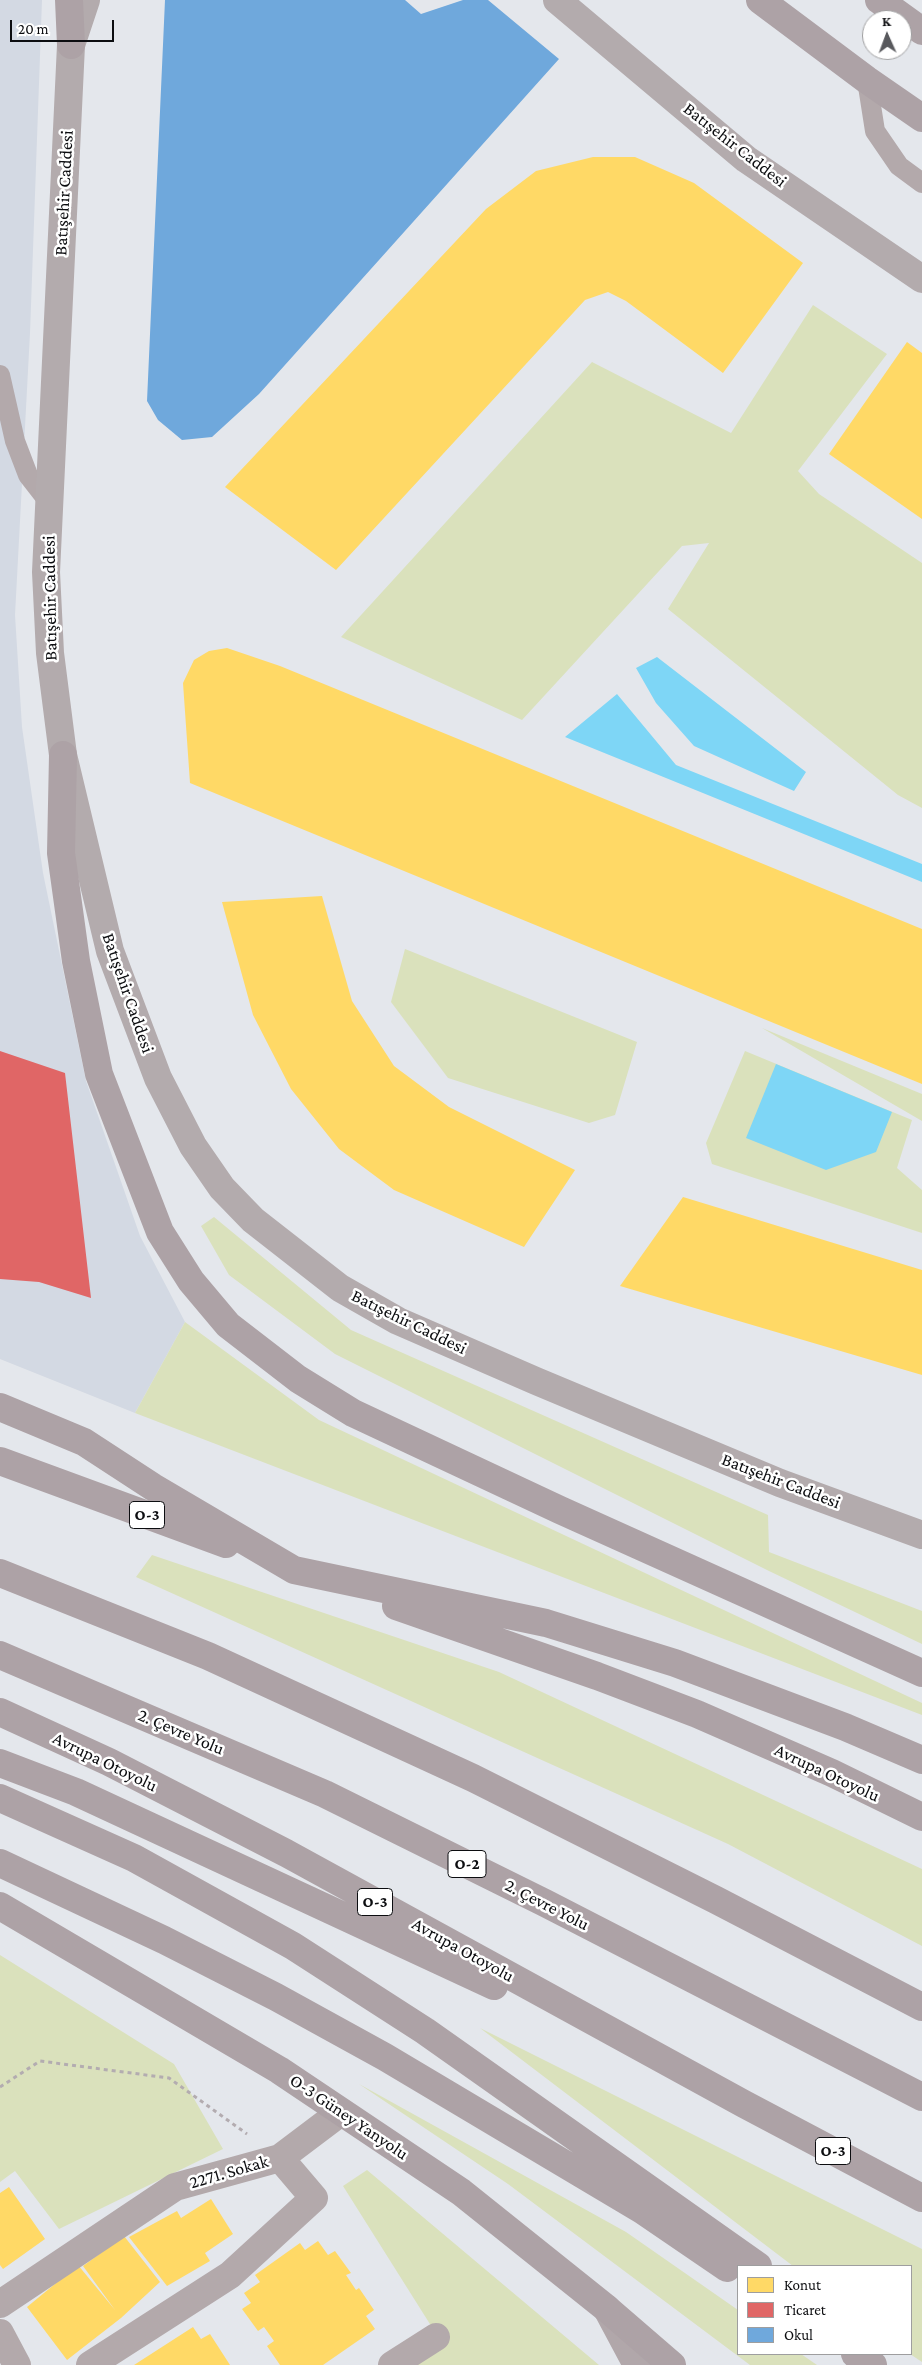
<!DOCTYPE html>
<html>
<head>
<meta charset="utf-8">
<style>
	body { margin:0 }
	#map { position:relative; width:922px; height:2365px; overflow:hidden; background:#e4e7ec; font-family:"Crimson Pro",serif }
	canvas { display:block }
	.legend { position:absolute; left:737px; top:2265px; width:175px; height:90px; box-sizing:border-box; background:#fff; border:1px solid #9e9e9f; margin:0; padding:6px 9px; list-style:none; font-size:15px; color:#0c0d10 }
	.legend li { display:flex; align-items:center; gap:10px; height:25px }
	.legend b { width:25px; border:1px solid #9e9e9f }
	.north { position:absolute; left:862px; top:10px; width:50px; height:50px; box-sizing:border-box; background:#fff; border:1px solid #9e9e9f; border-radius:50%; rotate:358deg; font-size:14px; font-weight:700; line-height:20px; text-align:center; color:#0c0d10 }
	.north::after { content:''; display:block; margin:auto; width:18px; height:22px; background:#58595d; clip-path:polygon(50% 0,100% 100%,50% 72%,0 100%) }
	.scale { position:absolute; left:10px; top:20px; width:104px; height:22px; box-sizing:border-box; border:2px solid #0c0d10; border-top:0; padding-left:6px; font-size:15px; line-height:18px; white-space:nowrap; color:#0c0d10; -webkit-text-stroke:4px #fff; paint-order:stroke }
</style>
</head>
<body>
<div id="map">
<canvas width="922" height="2365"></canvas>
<ul class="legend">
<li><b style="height:14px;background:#ffd966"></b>Konut</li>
<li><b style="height:14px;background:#e06666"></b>Ticaret</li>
<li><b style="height:14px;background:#6fa8dc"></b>Okul</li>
</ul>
<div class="north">K</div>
<div class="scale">20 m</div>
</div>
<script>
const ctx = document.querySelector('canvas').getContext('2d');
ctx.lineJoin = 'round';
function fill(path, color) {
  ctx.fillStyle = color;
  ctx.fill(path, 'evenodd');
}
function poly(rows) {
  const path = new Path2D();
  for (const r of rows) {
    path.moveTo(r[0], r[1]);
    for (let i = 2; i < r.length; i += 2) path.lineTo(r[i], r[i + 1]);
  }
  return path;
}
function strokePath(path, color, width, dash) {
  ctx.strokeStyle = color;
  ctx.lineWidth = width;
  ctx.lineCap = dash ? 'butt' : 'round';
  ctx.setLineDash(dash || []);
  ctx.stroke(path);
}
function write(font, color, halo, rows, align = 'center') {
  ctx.font = font + ' "Crimson Pro",serif';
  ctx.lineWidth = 5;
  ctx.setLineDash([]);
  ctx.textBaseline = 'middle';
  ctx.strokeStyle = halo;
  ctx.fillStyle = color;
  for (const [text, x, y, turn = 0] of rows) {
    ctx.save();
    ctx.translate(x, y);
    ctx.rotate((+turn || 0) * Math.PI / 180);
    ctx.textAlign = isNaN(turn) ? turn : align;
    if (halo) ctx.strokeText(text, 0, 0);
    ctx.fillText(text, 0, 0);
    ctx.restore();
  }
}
fill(poly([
	[0,0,42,0,30,333,15,615,22,727,43,873,86,1081,140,1236,185,1322,135,1413,0,1359]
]), '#d3d9e3');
fill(poly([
	[813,305,887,354,798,471,819,494,922,563,922,808,898,795,668,609,709,543,682,546,522,720,341,637,592,362,731,433],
	[405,949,637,1042,615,1115,589,1123,448,1078,391,1002],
	[762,1028,922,1094,922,1121],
	[745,1051,912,1120,897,1168,922,1190,922,1233,712,1164,706,1143],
	[214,1217,351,1330,768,1515,769,1552,922,1611,922,1644,769,1571,335,1354,229,1275,201,1226],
	[185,1322,319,1420,922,1703,922,1715,135,1413],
	[152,1555,499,1672,922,1869,922,1946,728,1844,136,1577],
	[0,1955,174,2064,223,2149,59,2229,15,2171,0,2182],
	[480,2028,922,2249,922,2362,910,2354,911,2266,793,2266],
	[359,2084,626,2232,738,2310,738,2354,801,2354,817,2365,750,2365,508,2184],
	[367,2170,599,2365,399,2365,440,2340,343,2186]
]), '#dae1bc');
fill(poly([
	[657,657,806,772,794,791,694,746,656,703,636,668],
	[617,694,676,765,922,864,922,882,565,737],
	[776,1064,892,1112,876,1152,826,1170,746,1138]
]), '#7ed6f6');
fill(poly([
	[593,157,635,157,694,183,803,263,723,373,626,301,608,292,585,300,336,570,225,487,486,209,536,171],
	[907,342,922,353,922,519,829,454],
	[227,648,280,666,922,929,922,1084,190,783,183,683,194,660,209,651],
	[322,896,352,1001,394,1066,449,1107,575,1170,524,1247,394,1190,339,1149,291,1089,253,1015,222,902],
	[683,1197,922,1270,922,1375,620,1286],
	[9,2187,45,2239,3,2269,0,2265,0,2193],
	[211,2199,233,2234,205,2253,210,2261,167,2286,129,2237,177,2211,181,2218],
	[124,2236,160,2282,121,2318,67,2360,27,2307,78,2265,115,2310,83,2266],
	[318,2241,328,2255,335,2251,351,2273,346,2275,356,2290,359,2288,374,2310,366,2316,375,2329,323,2365,280,2365,267,2346,274,2341,264,2327,258,2331,242,2309,251,2303,244,2293,260,2282,255,2275,300,2243,305,2250],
	[193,2327,201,2339,210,2334,230,2365,134,2365]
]), '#ffd966');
fill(poly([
	[0,1051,65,1073,91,1298,39,1282,0,1279]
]), '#e06666');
fill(poly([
	[165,0,405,0,421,14,463,0,488,0,559,59,259,394,212,437,182,440,158,420,147,401]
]), '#6fa8dc');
strokePath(poly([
	[0,2087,40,2061,169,2078,247,2134]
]), '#b3acb0', 3, [4, 4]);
strokePath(poly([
	[867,80,875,131,899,166,922,183],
	[0,375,15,441,28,475,49,502]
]), '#b3a9ab', 20);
strokePath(poly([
	[280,2158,341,2112],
	[0,2304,175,2187,280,2158,314,2198,230,2275,90,2365],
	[0,2333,17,2365],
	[392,2365,436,2337]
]), '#b3a9ab', 28);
strokePath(poly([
	[607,2309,637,2365]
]), '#b1a7aa', 28);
strokePath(poly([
	[86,0,71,45,46,572,50,653,63,755,110,951,158,1078,193,1146,222,1188,253,1220,340,1288,398,1321,536,1381,780,1483,922,1535],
	[557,0,746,159,922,279]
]), '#b3abad', 28);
strokePath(poly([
	[69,0,71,45],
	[760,0,867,80,922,118],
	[879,0,922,31],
	[63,755,61,853,76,961,99,1074,160,1232,191,1281,228,1325,298,1379,353,1413,560,1510,922,1673],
	[0,1407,84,1442,153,1487,294,1570,546,1623,675,1663,845,1727,922,1760],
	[0,1461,226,1544],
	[0,1573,208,1656,473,1778,716,1900,922,2007],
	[396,1606,597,1676,697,1714,832,1773,922,1817],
	[0,1655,325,1794,545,1903,922,2097],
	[0,1712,109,1762,286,1853,744,2104,922,2198],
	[0,1763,76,1792,494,1986],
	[0,1798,134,1858,293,1946,425,2031,758,2266],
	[0,1863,164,1940,276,1997,385,2057,642,2210,727,2268],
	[0,1906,279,2070,461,2192,606,2308,672,2365],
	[855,2354,873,2365]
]), '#ada2a6', 28);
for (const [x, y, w] of [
	[147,1515,35],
	[467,1864,38],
	[375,1902,35],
	[833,2151,35]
]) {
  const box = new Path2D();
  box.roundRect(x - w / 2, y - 13.5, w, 27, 4);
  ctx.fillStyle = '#fff';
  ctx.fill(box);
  strokePath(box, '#0c0d10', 1);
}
write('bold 16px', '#0c0d10', null, [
	["O-3",147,1515],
	["O-2",467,1864],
	["O-3",375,1902],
	["O-3",833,2151]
]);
write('18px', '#0c0d10', '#fff', [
	["Batışehir Caddesi",735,145,38],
	["Batışehir Caddesi",64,193,-87],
	["Batışehir Caddesi",50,598,-91],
	["Batışehir Caddesi",128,993,71],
	["Batışehir Caddesi",409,1322,26],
	["Batışehir Caddesi",781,1481,21],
	["2. Çevre Yolu",181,1732,23],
	["Avrupa Otoyolu",105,1762,26],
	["Avrupa Otoyolu",827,1773,25],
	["2. Çevre Yolu",547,1905,27],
	["Avrupa Otoyolu",463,1950,29],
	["O-3 Güney Yanyolu",349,2117,34],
	["2271. Sokak",229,2172,-16]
]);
</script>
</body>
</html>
